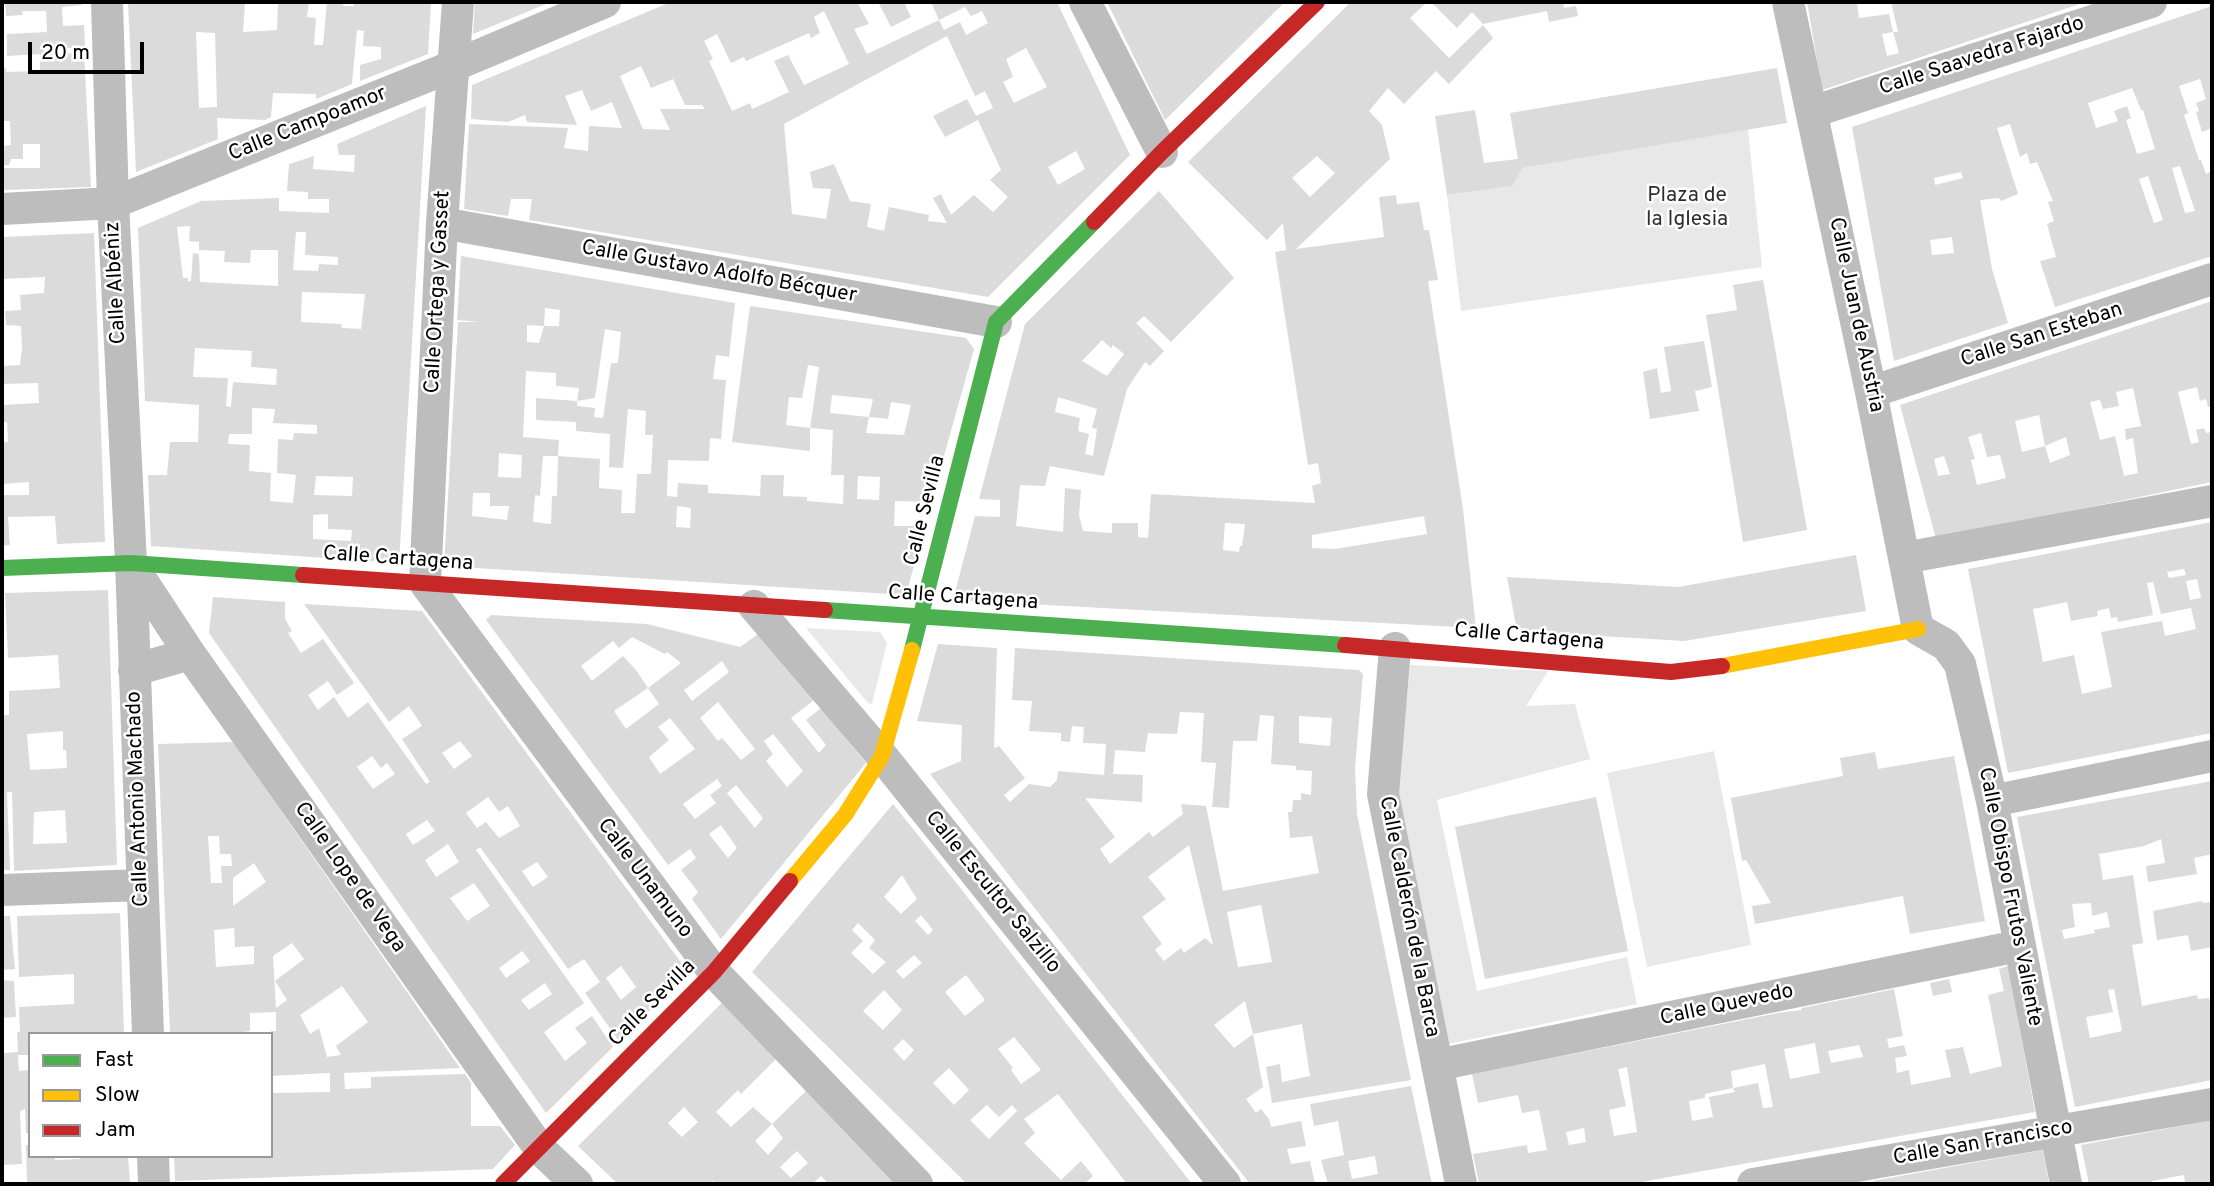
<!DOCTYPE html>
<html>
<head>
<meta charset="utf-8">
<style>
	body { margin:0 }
	#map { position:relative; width:2214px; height:1186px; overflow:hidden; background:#fff; font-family:Overpass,sans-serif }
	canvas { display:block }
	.frame { position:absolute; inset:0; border:4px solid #000; pointer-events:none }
	.legend { position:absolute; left:28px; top:1032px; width:245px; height:126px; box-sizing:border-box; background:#fff; border:2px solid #999; margin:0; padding:9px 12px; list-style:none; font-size:21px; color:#000 }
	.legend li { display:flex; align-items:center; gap:14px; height:35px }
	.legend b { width:35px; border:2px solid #999 }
	.scale { position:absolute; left:28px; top:42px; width:116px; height:32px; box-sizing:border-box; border:4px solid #000; border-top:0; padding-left:9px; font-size:21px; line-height:24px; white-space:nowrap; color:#000; -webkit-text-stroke:5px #fff; paint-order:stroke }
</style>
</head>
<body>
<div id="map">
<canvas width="2214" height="1186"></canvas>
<div class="frame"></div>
<ul class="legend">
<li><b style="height:9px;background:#4caf50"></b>Fast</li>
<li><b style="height:9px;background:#ffc107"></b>Slow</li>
<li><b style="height:9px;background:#c62828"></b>Jam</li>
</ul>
<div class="scale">20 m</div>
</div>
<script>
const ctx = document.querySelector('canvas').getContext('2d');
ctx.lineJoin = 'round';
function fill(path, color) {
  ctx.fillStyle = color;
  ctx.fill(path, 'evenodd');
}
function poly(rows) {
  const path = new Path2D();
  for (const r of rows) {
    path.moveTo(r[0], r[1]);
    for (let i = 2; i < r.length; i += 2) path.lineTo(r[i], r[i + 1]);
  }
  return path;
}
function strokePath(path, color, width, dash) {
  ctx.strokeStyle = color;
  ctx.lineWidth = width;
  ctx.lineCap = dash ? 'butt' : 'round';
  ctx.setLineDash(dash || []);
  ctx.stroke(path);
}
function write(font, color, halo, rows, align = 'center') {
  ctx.font = font + ' Overpass,sans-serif';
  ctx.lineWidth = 5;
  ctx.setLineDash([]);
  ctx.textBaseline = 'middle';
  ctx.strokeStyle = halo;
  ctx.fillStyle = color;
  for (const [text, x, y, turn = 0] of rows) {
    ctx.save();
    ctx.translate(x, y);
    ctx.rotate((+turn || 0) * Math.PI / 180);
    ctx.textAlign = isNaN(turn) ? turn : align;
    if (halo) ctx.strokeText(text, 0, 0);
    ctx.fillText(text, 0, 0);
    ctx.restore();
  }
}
fill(poly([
	[1748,129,1762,267,1461,311,1447,195,1512,186,1523,168],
	[806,628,880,632,887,643,872,704,868,703],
	[1410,665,1548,671,1526,706,1575,704,1590,759,1437,800,1477,991,1627,957,1637,1004,1444,1045,1398,794],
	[1714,751,1751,945,1647,967,1607,773]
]), '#e8e8e8');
fill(poly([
	[5,2,82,2,82,5,62,7,63,26,84,25,85,48,47,48,47,54,84,53,91,187,4,190,3,168,40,168,40,144,23,144,23,159,11,159,9,165,2,166,2,146,11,145,10,121,2,121,2,69,6,68,6,72,40,71,40,54,7,56,7,34,47,32,46,11,22,11,23,15,6,16],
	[128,2,245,2,243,32,277,30,278,2,309,2,307,17,316,18,314,45,323,45,327,2,344,2,343,6,354,6,354,2,431,2,428,54,360,81,360,65,381,59,381,47,363,46,364,31,357,30,352,84,316,99,316,94,273,93,271,117,265,120,217,118,218,139,136,172],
	[196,32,215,33,217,107,199,108],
	[475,2,551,2,473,34],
	[671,2,863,2,858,4,869,24,854,29,867,54,939,20,944,30,960,22,966,35,988,23,982,11,971,16,965,7,939,20,931,2,1057,2,1130,155,988,297,529,220,532,199,511,199,508,216,464,209,469,124,568,128,564,148,588,151,589,126,622,128,612,102,591,111,582,90,565,96,577,125,527,122,525,115,508,122,471,119,472,85],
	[824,11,849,64,804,85,788,55,774,61,789,92,752,109,750,103,732,111,709,61,713,59,704,41,717,34,731,63,744,57,746,61,809,33,811,38,820,33,814,17],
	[947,36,975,96,985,91,993,108,976,116,967,99,933,116,945,137,978,120,1001,170,990,180,1008,197,993,212,974,195,951,215,941,194,933,198,947,223,928,221,929,215,889,207,884,231,867,227,871,204,850,201,834,164,810,172,813,188,831,189,826,219,792,214,784,124],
	[1026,48,1047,87,1014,103,1003,82,1013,77,1006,59],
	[641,66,651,88,673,79,685,105,702,105,705,109,660,109,670,130,643,129,620,76],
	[1076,151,1085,169,1058,185,1048,167],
	[878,2,904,2,911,17,891,27],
	[1107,2,1285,2,1165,120],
	[1351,2,1427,2,1410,18,1449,58,1483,25,1493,38,1449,84,1436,71,1404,104,1388,88,1369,111,1382,125,1390,159,1296,249,1384,237,1379,197,1396,195,1397,204,1419,202,1424,230,1429,230,1438,280,1428,281,1463,509,1476,628,953,600,975,516,1000,517,1000,500,979,499,1025,324,1159,191,1234,278,1171,342,1144,316,1136,323,1164,351,1150,366,1145,362,1127,389,1104,476,1050,466,1045,486,1020,485,1016,526,1063,532,1065,488,1081,490,1079,515,1083,531,1112,533,1112,523,1138,523,1138,537,1148,538,1151,494,1315,503,1312,486,1321,483,1318,463,1308,465,1275,252,1286,250,1283,223,1267,240,1188,162],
	[1317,156,1335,173,1310,197,1292,178],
	[1102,340,1111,348,1113,345,1124,354,1107,376,1082,361],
	[1058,397,1097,409,1092,428,1097,429,1093,456,1085,454,1089,434,1078,431,1080,418,1055,412],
	[1424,516,1427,534,1335,549,1312,548,1312,535],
	[1225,523,1245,524,1242,546,1240,546,1239,552,1223,550],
	[1431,2,1563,2,1564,8,1576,6,1578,16,1549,22,1547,11,1483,24,1472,12,1457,28],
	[1807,2,1857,2,1859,18,1889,14,1893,32,1898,32,1891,2,2086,2,1822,90],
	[1893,32,1899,53,1887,56,1882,34],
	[2212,6,2212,128,2202,132,2196,112,2199,111,2196,103,2206,99,2200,79,2179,86,2188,113,2184,115,2199,160,2201,160,2206,174,2212,171,2212,256,2055,307,2040,261,2056,257,2047,224,2054,221,2048,202,2053,201,2037,162,2030,164,2027,153,2020,157,2010,124,1997,128,2018,194,2001,201,1999,198,1980,200,1992,269,2008,323,1894,361,1852,127],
	[2132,88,2141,110,2143,110,2155,149,2137,154,2126,120,2131,118,2127,106,2114,111,2118,121,2096,128,2088,103],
	[2180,166,2195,211,2185,213,2172,168],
	[1961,172,1963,178,1935,185,1934,178],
	[2148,176,2163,220,2154,223,2139,179],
	[1952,237,1954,253,1932,255,1930,240],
	[1777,68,1787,123,1523,168,1512,186,1447,195,1435,116,1475,110,1484,163,1518,159,1510,113],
	[426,106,399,563,151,546,148,475,167,475,170,442,198,442,199,405,145,401,138,228,201,201,279,198,279,211,329,213,329,199,308,199,308,192,287,191,289,164,314,156,313,169,354,172,355,155,339,155,337,144],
	[190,226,189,241,199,242,199,250,225,251,224,262,250,263,251,250,278,250,278,286,200,282,199,254,193,253,191,281,188,281,188,278,183,278,177,227],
	[296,232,306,232,305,255,338,257,338,265,319,264,318,271,293,270],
	[302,292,365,294,361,329,342,328,341,324,301,322],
	[195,348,252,351,251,367,277,369,276,385,233,382,231,407,226,406,228,378,193,377],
	[252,408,275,409,273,423,317,425,317,434,294,433,293,440,278,439,277,473,296,475,293,503,270,501,271,473,249,471,250,445,228,444,229,434,252,434],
	[316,476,353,477,352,496,314,495],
	[328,514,328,529,352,530,351,541,313,539,313,515],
	[94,233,105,542,57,544,55,516,8,517,10,545,2,546,2,495,29,495,29,482,2,484,2,442,8,442,7,422,2,422,2,405,39,403,38,383,2,384,2,366,20,365,22,347,21,326,6,325,5,311,21,310,20,295,44,293,45,277,2,279,2,237],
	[461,256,735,303,729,357,716,355,713,379,726,380,721,439,710,438,709,461,668,460,667,496,677,497,678,483,708,485,708,493,760,496,761,475,784,475,783,496,807,497,807,501,843,504,844,475,831,475,833,430,810,428,810,451,732,442,750,306,966,338,974,349,931,502,895,501,894,526,925,526,906,595,444,566,458,322,479,322,457,320],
	[545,308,560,310,559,326,544,326,539,343,527,342,527,325,544,326],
	[605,329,621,332,618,363,611,363,603,418,594,417,595,408,577,406,577,401,536,398,536,420,576,422,576,431,610,434,609,467,623,468,628,409,646,411,645,435,653,435,651,474,637,474,635,513,621,513,622,490,599,488,600,459,558,456,557,496,552,496,551,524,533,522,535,495,540,496,543,456,558,456,559,440,523,437,526,371,556,373,556,386,579,388,577,401,595,398],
	[808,365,819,367,810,428,786,425,789,397,802,398],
	[832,395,873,399,869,417,830,413],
	[891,402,911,405,904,435,866,433,869,417,888,419],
	[499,453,522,455,521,478,498,477],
	[858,476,880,477,879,500,857,499],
	[473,493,490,493,490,506,509,506,507,520,472,516],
	[677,506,691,508,690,528,676,527],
	[1763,280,1807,530,1743,542,1706,315,1737,310,1733,285],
	[2212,301,2212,406,2208,407,2206,399,2200,401,2197,387,2178,392,2191,444,2199,442,2196,430,2204,428,2206,433,2212,432,2212,482,1936,539,1900,405],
	[2133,388,2141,426,2125,429,2126,440,2133,438,2138,473,2124,476,2115,436,2100,440,2090,402,2100,400,2103,409,2119,406,2116,392],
	[2039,415,2045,446,2022,452,2015,421],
	[1981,433,1987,457,2000,455,2006,478,1977,485,1971,460,1975,459,1968,437],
	[2066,437,2070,455,2050,463,2045,446],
	[1944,456,1950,474,1938,476,1934,459],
	[1704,341,1712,387,1695,391,1699,411,1650,419,1643,372,1657,368,1661,393,1671,391,1664,347],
	[2212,522,2212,733,2008,773,1968,569],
	[2184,569,2186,575,2169,578,2167,572],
	[2197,579,2201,598,2190,600,2186,581],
	[2153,582,2161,614,2191,608,2196,629,2165,636,2162,621,2101,632,2112,687,2082,694,2074,655,2043,662,2033,609,2067,602,2071,621,2098,616,2097,611,2109,608,2111,618,2117,617,2118,622,2153,615,2147,583],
	[1856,555,1866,611,1684,641,1517,631,1507,577,1678,587],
	[108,590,117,865,14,871,12,792,7,792,10,870,2,870,2,715,9,715,9,691,60,688,58,655,8,658,5,593],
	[63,731,63,750,66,750,67,768,30,770,27,734],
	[65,810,67,843,33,844,34,812],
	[213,597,285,602,285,619,292,631,288,633,301,653,323,639,354,683,337,695,328,681,308,695,318,710,334,697,348,718,368,702,426,784,430,782,402,739,422,726,409,706,389,722,304,604,422,611,688,972,619,1041,585,993,600,982,584,959,568,969,480,847,476,850,584,1003,544,1032,565,1061,587,1043,575,1028,592,1016,613,1047,546,1113,209,633],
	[460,741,472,756,454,769,442,753],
	[372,756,381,768,387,763,395,774,373,789,357,767],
	[488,797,499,812,508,806,520,826,499,838,486,822,477,828,466,813],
	[427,820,435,831,413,845,406,834],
	[448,844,459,862,436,877,425,860],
	[537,862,548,877,533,887,522,871],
	[474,883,490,906,467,921,450,898],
	[522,951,530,961,506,978,499,968],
	[621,966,636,987,621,1000,606,978],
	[545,983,552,994,529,1010,521,1000],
	[491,615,647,624,740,647,761,632,814,700,791,718,819,753,826,745,806,720,821,708,866,763,721,939,692,899,698,892,681,870,696,858,690,849,668,865,486,620],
	[632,637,665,654,667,652,681,663,648,688,659,704,626,729,614,711,648,688,636,670,623,656,592,681,581,666,613,641,619,648],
	[722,661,729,672,692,701,684,690],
	[718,702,755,749,741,760,722,738,718,741,700,718],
	[670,718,695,749,660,774,649,757,669,740,658,727],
	[773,734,803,771,787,787,766,761,773,754,764,741],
	[717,779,722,786,710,795,716,803,695,819,683,804],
	[736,785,763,818,755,828,727,793],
	[721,825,737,848,728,858,709,834],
	[938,644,997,648,994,748,999,746,1025,778,1004,795,1010,802,1029,784,1050,787,1057,780,1058,771,1104,775,1106,744,1083,743,1084,727,1072,726,1070,742,1061,741,1061,733,1029,731,1032,701,1012,700,1015,648,1359,670,1363,674,1355,768,1357,814,1411,1080,1272,1103,1266,1067,1280,1064,1282,1082,1310,1076,1302,1024,1253,1034,1245,1001,1214,1025,1234,1048,1253,1034,1263,1087,1246,1099,1256,1113,1261,1109,1269,1119,1271,1127,1301,1121,1306,1146,1287,1149,1291,1164,1310,1161,1315,1184,1250,1184,930,774,961,761,962,725,917,721],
	[1180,712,1204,713,1201,762,1216,763,1212,807,1229,808,1233,741,1257,741,1260,715,1274,716,1271,764,1296,766,1296,770,1312,771,1311,795,1301,793,1301,800,1293,800,1292,812,1288,812,1290,838,1312,836,1319,873,1223,891,1206,806,1181,804,1183,814,1153,837,1149,832,1110,864,1100,849,1115,837,1085,798,1142,802,1143,775,1113,774,1115,750,1145,752,1148,733,1177,734],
	[1299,716,1332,718,1330,746,1299,743],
	[1189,845,1213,945,1205,938,1184,953,1181,948,1164,961,1155,950,1162,944,1142,917,1166,899,1148,877],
	[1261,905,1272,962,1238,967,1227,912],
	[233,742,460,1068,344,1073,345,1089,371,1088,371,1077,465,1074,471,1083,471,1126,500,1126,515,1145,493,1169,175,1181,174,1156,271,1156,271,1093,330,1092,330,1073,271,1076,271,1031,276,1031,276,1012,250,1013,250,1031,228,1034,170,1034,158,744],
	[208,836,219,836,220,854,231,854,232,866,221,866,222,883,211,883],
	[254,863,266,882,233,906,233,878],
	[234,928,235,947,254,946,254,964,216,967,214,930],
	[292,943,304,959,275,981,287,1000,276,1008,273,956],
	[342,986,368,1022,336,1046,341,1055,327,1057,319,1028,310,1034,300,1015],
	[1875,752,1878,769,1954,756,1985,921,1910,934,1903,896,1755,924,1752,906,1771,903,1746,860,1742,861,1731,798,1843,776,1840,758],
	[2212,781,2212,854,2194,858,2197,874,2148,882,2146,866,2165,863,2161,839,2144,846,2099,854,2103,880,2133,875,2143,943,2132,945,2142,1006,2197,995,2198,999,2209,998,2212,1012,2212,1080,2075,1107,2017,817],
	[2091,903,2092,916,2107,912,2110,927,2094,930,2095,933,2064,939,2062,930,2075,927,2072,904],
	[2114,989,2122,1031,2090,1038,2086,1017,2113,1012,2108,990],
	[1596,797,1628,951,1485,979,1455,827],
	[893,804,954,880,1192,1184,1127,1184,1058,1094,1024,1119,1035,1133,1024,1143,1061,1180,1081,1161,1093,1176,1084,1184,967,1184,752,972],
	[902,875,917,899,901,914,884,897],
	[921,915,933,930,928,935,915,921],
	[858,923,875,940,869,948,886,962,873,974,851,953,863,941,852,930],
	[914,955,922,963,903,979,896,971],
	[966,975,985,1000,965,1016,945,992],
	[884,990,902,1010,883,1030,863,1011],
	[1014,1037,1041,1070,1021,1084,1011,1070,1013,1068,998,1049],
	[903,1039,914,1050,904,1061,893,1049],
	[949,1068,969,1090,954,1105,933,1083],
	[987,1105,999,1117,1012,1105,1017,1111,989,1139,970,1120],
	[2202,901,2203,903,2212,902,2212,947,2191,951,2188,935,2157,940,2153,911],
	[120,913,124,1034,30,1034,30,1055,18,1055,19,1071,30,1070,30,1133,26,1133,25,1109,20,1111,22,1164,2,1165,2,1053,18,1052,17,1032,20,1032,19,1007,74,1004,74,974,19,977,17,916],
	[2,916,10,916,15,969,2,970],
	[2008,966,2035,1112,1630,1184,1479,1184,1473,1154,1527,1145,1528,1153,1547,1150,1539,1110,1522,1113,1518,1095,1478,1103,1472,1074,1778,1013,1801,1010,1802,1008,1894,989,1903,1036,1887,1039,1889,1048,1904,1045,1907,1056,1895,1058,1897,1073,1909,1070,1911,1085,1951,1077,1945,1050,1963,1047,1970,1074,2002,1066,1988,995,2004,991,1999,969],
	[1815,1043,1820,1073,1790,1079,1784,1049],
	[1859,1045,1863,1057,1831,1063,1828,1051],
	[1765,1064,1773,1107,1763,1108,1758,1083,1733,1088,1735,1092,1709,1097,1713,1117,1692,1121,1689,1101,1705,1098,1705,1094,1733,1088,1731,1071],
	[1627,1067,1637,1132,1614,1136,1609,1110,1626,1106,1618,1069],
	[1584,1128,1586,1142,1569,1145,1566,1132],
	[1949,979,1952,992,1933,996,1930,983],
	[2,980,14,981,16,1017,2,1018],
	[722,1003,777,1058,741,1094,738,1090,716,1112,731,1127,753,1107,772,1124,755,1141,768,1155,783,1138,772,1124,808,1089,901,1184,829,1184,821,1176,812,1184,717,1184,713,1181,710,1184,618,1184,578,1146],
	[684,1107,698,1122,682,1137,668,1123],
	[797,1151,808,1163,791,1178,780,1167],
	[1411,1086,1432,1184,1328,1184,1321,1160,1344,1155,1338,1121,1314,1126,1310,1104],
	[1375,1156,1378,1174,1352,1179,1348,1161],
	[2212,1120,2212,1184,2185,1184,2184,1175,2152,1181,2152,1184,2089,1184,2081,1145],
	[26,1145,30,1145,30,1156,55,1156,55,1160,80,1159,80,1156,128,1156,130,1182,27,1184],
	[2043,1150,2049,1184,1874,1184,1873,1181]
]), '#dbdbdb');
strokePath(poly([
	[107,2,113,203,131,563,148,1034],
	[458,2,442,223,425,583,714,972,917,1184],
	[1085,2,1162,152],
	[1788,2,1871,392,1918,629,1946,645,1960,664,1992,801,2066,1184],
	[1812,112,2151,2],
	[2,209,113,203,453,66,605,2],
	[442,223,996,322],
	[1871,392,2212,279],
	[1904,558,2212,501],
	[131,564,190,654,540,1149,577,1184],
	[754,606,882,756,1225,1184],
	[1395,648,1383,794,1461,1184],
	[134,670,190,654],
	[1992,801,2212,756],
	[2,890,142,885],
	[1437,1065,2018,946],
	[153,1156,154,1184],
	[1753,1184,2212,1104]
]), '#bdbdbd', 32);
strokePath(poly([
	[2,568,131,563,303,575],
	[825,610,1345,645],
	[912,650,996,322,1094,222]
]), '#4caf50', 16);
strokePath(poly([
	[1722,666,1918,629],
	[790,881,845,815,882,756,912,650]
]), '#ffc107', 16);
strokePath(poly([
	[1094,222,1162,152,1317,2],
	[303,575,825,610],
	[1345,645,1671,672,1722,666],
	[503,1184,714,972,790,881]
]), '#c62828', 16);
write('21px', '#000', '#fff', [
	["Calle Saavedra Fajardo",1982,57,-18],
	["Calle Campoamor",308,125,-22],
	["Calle Gustavo Adolfo Bécquer",719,273,10],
	["Calle Albéniz",117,283,-93],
	["Calle Ortega y Gasset",439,292,-87],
	["Calle Juan de Austria",1855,315,78],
	["Calle San Esteban",2042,336,-18],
	["Calle Sevilla",926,511,-76],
	["Calle Cartagena",398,560,4],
	["Calle Cartagena",963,599,4],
	["Calle Cartagena",1529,638,5],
	["Calle Antonio Machado",139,799,-92],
	["Calle Lope de Vega",349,878,55],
	["Calle Unamuno",644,879,53],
	["Calle Escultor Salzillo",992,893,51],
	["Calle Obispo Frutos Valiente",2009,897,79],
	["Calle Calderón de la Barca",1408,917,79],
	["Calle Sevilla",653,1004,-45],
	["Calle Quevedo",1727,1006,-12],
	["Calle San Francisco",1983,1144,-10]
]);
write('21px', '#2c2c2c', '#fff', [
	["Plaza de",1687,197],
	["la Iglesia",1687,221]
]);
</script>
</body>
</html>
